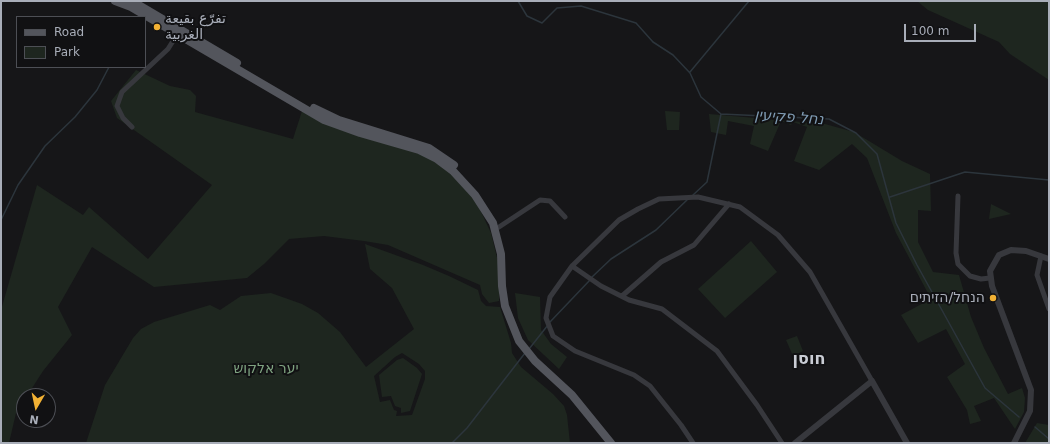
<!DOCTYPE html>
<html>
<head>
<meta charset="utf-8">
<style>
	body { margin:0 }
	#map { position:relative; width:1050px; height:444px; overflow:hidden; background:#161618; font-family:"DejaVu Sans",sans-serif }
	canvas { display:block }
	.frame { position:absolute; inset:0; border:2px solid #a8adb8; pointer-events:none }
	.legend { position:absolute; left:16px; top:16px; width:130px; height:52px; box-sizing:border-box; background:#111113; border:1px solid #4d4f55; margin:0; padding:5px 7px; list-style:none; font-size:12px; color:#a8adb8 }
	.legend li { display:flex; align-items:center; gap:8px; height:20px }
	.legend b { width:20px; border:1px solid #4d4f55 }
	.north { position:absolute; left:16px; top:388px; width:40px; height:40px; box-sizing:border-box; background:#111113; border:1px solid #4d4f55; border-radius:50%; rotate:189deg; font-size:11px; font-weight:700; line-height:16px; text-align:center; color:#a8adb8 }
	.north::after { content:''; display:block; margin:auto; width:14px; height:18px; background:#f2b134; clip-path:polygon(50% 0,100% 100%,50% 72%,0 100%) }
	.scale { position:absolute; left:904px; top:24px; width:72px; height:18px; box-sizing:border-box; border:2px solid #a8adb8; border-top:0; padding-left:5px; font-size:12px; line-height:14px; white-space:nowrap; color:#a8adb8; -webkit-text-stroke:3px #111113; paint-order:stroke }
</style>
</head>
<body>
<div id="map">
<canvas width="1050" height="444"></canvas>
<div class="frame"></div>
<ul class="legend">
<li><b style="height:5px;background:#53555c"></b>Road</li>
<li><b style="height:11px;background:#1e261f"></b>Park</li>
</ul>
<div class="north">N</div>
<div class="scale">100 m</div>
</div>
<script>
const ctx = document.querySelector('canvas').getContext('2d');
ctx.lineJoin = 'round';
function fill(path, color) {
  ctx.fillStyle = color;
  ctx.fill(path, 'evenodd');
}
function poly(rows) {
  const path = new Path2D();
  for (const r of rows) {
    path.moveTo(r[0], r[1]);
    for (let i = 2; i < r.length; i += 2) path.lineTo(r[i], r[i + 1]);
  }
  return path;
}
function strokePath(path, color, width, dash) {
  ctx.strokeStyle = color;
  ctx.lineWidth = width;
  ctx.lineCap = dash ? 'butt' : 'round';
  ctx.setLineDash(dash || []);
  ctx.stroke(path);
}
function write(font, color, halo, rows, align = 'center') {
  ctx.font = font + ' "DejaVu Sans",Cairo,Heebo,sans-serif';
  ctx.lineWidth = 4;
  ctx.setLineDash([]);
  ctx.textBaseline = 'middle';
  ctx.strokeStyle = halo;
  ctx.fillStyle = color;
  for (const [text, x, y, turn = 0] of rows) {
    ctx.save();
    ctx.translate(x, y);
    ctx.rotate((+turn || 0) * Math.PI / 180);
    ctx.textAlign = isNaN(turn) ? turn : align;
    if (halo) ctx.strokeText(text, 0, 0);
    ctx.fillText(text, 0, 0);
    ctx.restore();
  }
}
fill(poly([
	[917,1,1049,1,1049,80,1010,54,999,42,928,10],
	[136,70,170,86,190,90,196,96,195,112,293,139,302,111,424,155,446,169,476,201,491,233,499,266,499,301,489,303,482,294,480,285,388,245,364,241,324,236,289,239,264,264,247,278,154,287,92,247,58,307,72,335,43,371,27,396,24,396,24,400,16,413,9,443,1,443,1,310,37,185,83,215,89,207,148,259,212,185,117,118,111,101],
	[665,111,680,112,679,130,667,130],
	[709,114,825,124,854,132,902,161,930,174,931,211,918,210,918,242,933,272,959,275,971,317,984,348,1008,394,1022,388,1025,398,1024,412,1015,429,994,398,974,406,981,421,970,424,967,410,947,377,965,364,946,329,918,343,901,315,931,299,896,233,867,158,852,144,819,170,794,161,807,127,793,122,791,125,781,121,768,151,750,144,754,126,728,121,726,135,711,132],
	[991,204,1011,214,989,219],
	[751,241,777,272,725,318,698,289],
	[365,244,423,265,449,276,478,290,481,301,486,306,500,307,511,343,512,353,521,367,553,394,564,406,567,415,570,443,86,443,105,385,133,338,141,329,154,322,210,305,220,310,241,296,271,293,302,304,318,313,340,332,366,367,414,329,392,288,370,269],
	[402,353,419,364,425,371,425,379,412,415,396,416,397,411,394,410,390,400,380,402,374,376,395,357],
	[515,293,540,297,541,330,551,344,567,357,559,369,528,340,518,318],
	[797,336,803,351,793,356,786,340],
	[403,358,417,368,422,374,410,411,401,413,401,408,395,406,391,396,382,397,379,375,397,360],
	[1037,423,1049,425,1049,443,1025,443]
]), '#1e261f');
strokePath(poly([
	[518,1,527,16,542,23,557,8,581,6,636,23,653,42,673,55,690,73,701,97,721,114,829,119,856,133,877,154,896,223,917,265,985,388,1019,417],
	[690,72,749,1],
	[693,195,707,182,721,114],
	[890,197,965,172,1049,180],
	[1,220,18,185,45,146,75,117,97,90,109,67],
	[592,277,611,259,656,230,688,199],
	[550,322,590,280],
	[529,349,548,325],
	[1035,427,1049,439],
	[452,443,467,428,525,353]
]), '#2c353c', 1.5);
strokePath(poly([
	[132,127,123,118,117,106,122,92,168,49,178,33],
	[958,196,956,253,958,264,970,276,981,279,990,278],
	[499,227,540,200,550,201,565,217],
	[1041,256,1037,275,1049,309],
	[572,266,601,286,629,300,662,309,717,351,757,405,782,443],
	[622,296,661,262,694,245,729,204],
	[693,443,681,425,650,386,634,375,575,351,553,336,546,318,550,297,572,266,619,220,638,209,659,199,698,197,740,207,778,235,810,272,872,381]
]), '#37383d', 5);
strokePath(poly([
	[795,443,872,381,907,443],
	[1014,443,1030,411,1031,390,992,286,990,271,999,255,1011,250,1026,251,1049,259]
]), '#37383d', 6);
strokePath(poly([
	[115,1,131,7,324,120,360,133,419,150,437,159,453,171,475,195,493,223,501,254,502,286,505,306,519,341,535,361,572,395,611,443],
	[132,1,237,63],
	[314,108,339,120,429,148,454,165]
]), '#53555c', 8);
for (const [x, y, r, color] of [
	[157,27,4,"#f2b134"],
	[993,298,4,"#f2b134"]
]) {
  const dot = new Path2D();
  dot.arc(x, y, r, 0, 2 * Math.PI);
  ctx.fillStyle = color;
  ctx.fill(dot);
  strokePath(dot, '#111113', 1.5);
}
write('14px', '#a8adb8', '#111113', [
	["تفرّع بقيعة",165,19],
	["الغربية",165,35],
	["הנחל/הזיתים",985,298,"right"]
], 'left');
write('14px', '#7fa381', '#111113', [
	["יער אלקוש",266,369]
]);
write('italic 15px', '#7f9bb3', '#111113', [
	["נחל פקיעין",789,118,4]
]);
write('bold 16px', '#c9ccd4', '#111113', [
	["חוסן",809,360]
]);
</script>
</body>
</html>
